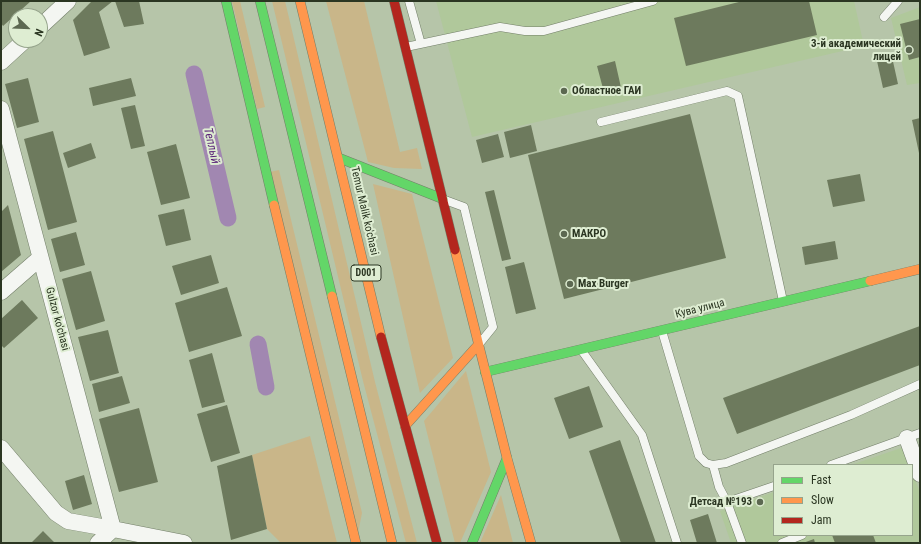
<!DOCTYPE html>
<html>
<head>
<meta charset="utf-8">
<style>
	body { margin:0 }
	#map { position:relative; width:921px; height:544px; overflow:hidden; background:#b6c5a9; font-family:"Roboto Condensed",sans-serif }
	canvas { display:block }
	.frame { position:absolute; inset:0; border:2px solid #2b3622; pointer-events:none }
	.legend { position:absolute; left:773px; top:464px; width:140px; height:72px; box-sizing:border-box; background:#deedd2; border:1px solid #96a48c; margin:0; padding:5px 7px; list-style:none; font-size:12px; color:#2b3622 }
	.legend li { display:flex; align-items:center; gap:8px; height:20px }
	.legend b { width:20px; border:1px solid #96a48c }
	.north { position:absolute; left:8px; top:8px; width:40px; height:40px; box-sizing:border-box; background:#deedd2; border:1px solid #96a48c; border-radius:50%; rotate:113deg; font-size:11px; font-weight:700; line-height:16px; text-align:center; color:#2b3622 }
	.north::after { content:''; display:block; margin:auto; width:14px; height:18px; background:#5c6851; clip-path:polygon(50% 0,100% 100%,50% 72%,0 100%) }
</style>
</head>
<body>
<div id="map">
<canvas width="921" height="544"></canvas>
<div class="frame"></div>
<ul class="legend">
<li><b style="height:5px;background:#63d668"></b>Fast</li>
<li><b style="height:5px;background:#ff974d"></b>Slow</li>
<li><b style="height:5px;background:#b3261e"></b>Jam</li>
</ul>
<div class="north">N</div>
</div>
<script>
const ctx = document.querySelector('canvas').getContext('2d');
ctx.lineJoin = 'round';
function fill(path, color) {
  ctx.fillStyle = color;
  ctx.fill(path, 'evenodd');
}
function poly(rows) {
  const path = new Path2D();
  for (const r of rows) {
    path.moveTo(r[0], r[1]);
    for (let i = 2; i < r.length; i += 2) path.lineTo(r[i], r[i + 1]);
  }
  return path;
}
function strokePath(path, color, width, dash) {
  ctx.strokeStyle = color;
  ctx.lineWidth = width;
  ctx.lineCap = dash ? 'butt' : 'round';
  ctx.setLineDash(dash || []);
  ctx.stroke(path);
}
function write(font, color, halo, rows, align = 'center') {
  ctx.font = font + ' "Roboto Condensed",sans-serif';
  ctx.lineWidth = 4;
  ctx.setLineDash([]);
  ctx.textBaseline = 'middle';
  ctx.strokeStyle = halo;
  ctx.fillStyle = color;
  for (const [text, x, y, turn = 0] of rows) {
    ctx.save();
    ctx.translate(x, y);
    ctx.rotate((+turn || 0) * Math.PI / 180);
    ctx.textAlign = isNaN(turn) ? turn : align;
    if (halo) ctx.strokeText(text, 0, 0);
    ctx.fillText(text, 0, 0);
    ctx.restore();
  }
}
fill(poly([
	[436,1,854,1,864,46,472,137],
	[920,7,920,83,907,85,891,18],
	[904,447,910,465,851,465],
	[912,470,920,493,920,543,731,543,720,511,774,492,774,535,912,535]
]), '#b0c89b');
fill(poly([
	[232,1,240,1,265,107,257,109],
	[272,1,285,1,375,382,417,543,406,543,363,381],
	[326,1,364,1,400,152,417,148,422,169,394,168,368,162],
	[279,170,362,513,358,533,270,172],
	[373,184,412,194,453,358,420,393],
	[466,371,491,472,460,543,455,543,424,421],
	[310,436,337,543,281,543,267,529,252,455],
	[501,495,513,543,480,543]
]), '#c9b689');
strokePath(poly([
	[194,74,228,218],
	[258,344,266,387]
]), '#a187b1', 17);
fill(poly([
	[1,1,31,1,3,26,1,23],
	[92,1,113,1,99,12,110,48,84,56,73,20],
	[115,1,139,1,144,24,124,27],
	[743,1,809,1,817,35,686,66,674,18],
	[920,19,920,57,909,60,900,24],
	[892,57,898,84,883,88,877,61],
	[615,61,622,92,605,96,597,66],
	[28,78,39,122,17,128,5,84],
	[131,78,136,96,93,106,89,88],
	[135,105,145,146,131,149,121,108],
	[690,114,726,258,564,299,528,155],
	[920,118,920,153,919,153,912,120],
	[531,125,537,151,510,158,504,132],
	[53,131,77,222,48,230,24,139],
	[498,134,504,157,482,163,476,140],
	[91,143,96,158,68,168,63,153],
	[176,144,190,198,161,205,147,152],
	[860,174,865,201,833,207,827,180],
	[494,190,511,259,502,261,485,192],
	[8,205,21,255,1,272,1,212],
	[184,209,191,240,166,246,158,215],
	[76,232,85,265,60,272,51,239],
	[835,241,838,259,805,265,802,247],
	[211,255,219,283,181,295,172,266],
	[524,262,536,309,516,314,505,267],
	[91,271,105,321,76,330,62,279],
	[227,287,242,336,189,352,175,303],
	[22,300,38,318,4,348,1,345,1,319],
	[920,326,920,365,737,434,723,398],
	[108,330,119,373,90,381,78,337],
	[212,353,225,402,202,408,189,360],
	[122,376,130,403,99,412,92,384],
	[589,386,603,427,569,439,554,398],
	[227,405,240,453,211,462,197,414],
	[139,408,158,482,119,492,99,419],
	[620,440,656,543,621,543,589,451],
	[252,455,267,529,231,540,217,466],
	[84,475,92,504,73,510,65,481],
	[708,514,717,543,697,543,690,520],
	[43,531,55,543,31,543],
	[832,535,873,535,876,543,835,543],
	[814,539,815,543,803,543]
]), '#6d7a5d');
const lane = poly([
	[409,1,421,44],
	[884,17,898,1],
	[406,47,500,27,525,31,544,31,653,1],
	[601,122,727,91,738,96,783,301],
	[445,200,464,207,493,327,480,343],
	[662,331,699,456,706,463,713,465,726,463,851,415,920,384],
	[582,351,642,435,677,543],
	[713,465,719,487,727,502,774,486],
	[831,465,920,433],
	[727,502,742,543],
	[782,543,802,535]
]);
const street = poly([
	[40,27,68,1],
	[1,62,25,40],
	[1,109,113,529,68,521,56,513,1,448],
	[1,292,40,258],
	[907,438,920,474],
	[98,543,113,529,184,543]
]);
const fast = poly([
	[226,1,274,205],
	[260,1,332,296],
	[339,158,443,199],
	[485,372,870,281],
	[472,543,507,458]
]);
const slow = poly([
	[300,1,381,337],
	[274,205,356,543],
	[455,250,507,458,531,543],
	[870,281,920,269],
	[332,296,392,543],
	[405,426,478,345]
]);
const jam = poly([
	[394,1,455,250],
	[381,337,437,543]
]);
strokePath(lane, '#737f69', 9);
strokePath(street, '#737f69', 17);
strokePath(fast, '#737f69', 10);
strokePath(slow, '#737f69', 10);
strokePath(jam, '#737f69', 10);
strokePath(lane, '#f4f6f2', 8);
strokePath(street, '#f4f6f2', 16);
strokePath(fast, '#63d668', 9);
strokePath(slow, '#ff974d', 9);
strokePath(jam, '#b3261e', 9);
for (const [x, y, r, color] of [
	[909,50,4,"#5c6851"],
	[564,91,4,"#5c6851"],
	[564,234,4,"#5c6851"],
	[570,284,4,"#5c6851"],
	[760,502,4,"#5c6851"]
]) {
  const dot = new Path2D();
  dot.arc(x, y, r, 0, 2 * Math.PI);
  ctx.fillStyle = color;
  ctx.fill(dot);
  strokePath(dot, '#deedd2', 1.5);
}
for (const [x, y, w] of [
	[366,273,30]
]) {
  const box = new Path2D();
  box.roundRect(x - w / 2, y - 8, w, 16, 3);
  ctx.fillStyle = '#deedd2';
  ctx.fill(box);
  strokePath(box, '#2b3622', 1);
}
write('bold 10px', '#2b3622', null, [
	["D001",366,273]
]);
write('bold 11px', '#2b3622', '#deedd2', [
	["3-й академический",901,44,"right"],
	["лицей",901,57,"right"],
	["Областное ГАИ",572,91],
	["МАКРО",572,234],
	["Max Burger",578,284],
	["Детсад №193",752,502,"right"]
], 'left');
write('11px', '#2b3622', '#deedd2', [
	["Temur Malik ko'chasi",364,211,77],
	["Кува улица",700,309,-14],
	["Gulzor ko'chasi",57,319,75]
]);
write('italic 12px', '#571e76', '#deedd2', [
	["Теплый",211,146,77]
]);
</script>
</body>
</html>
